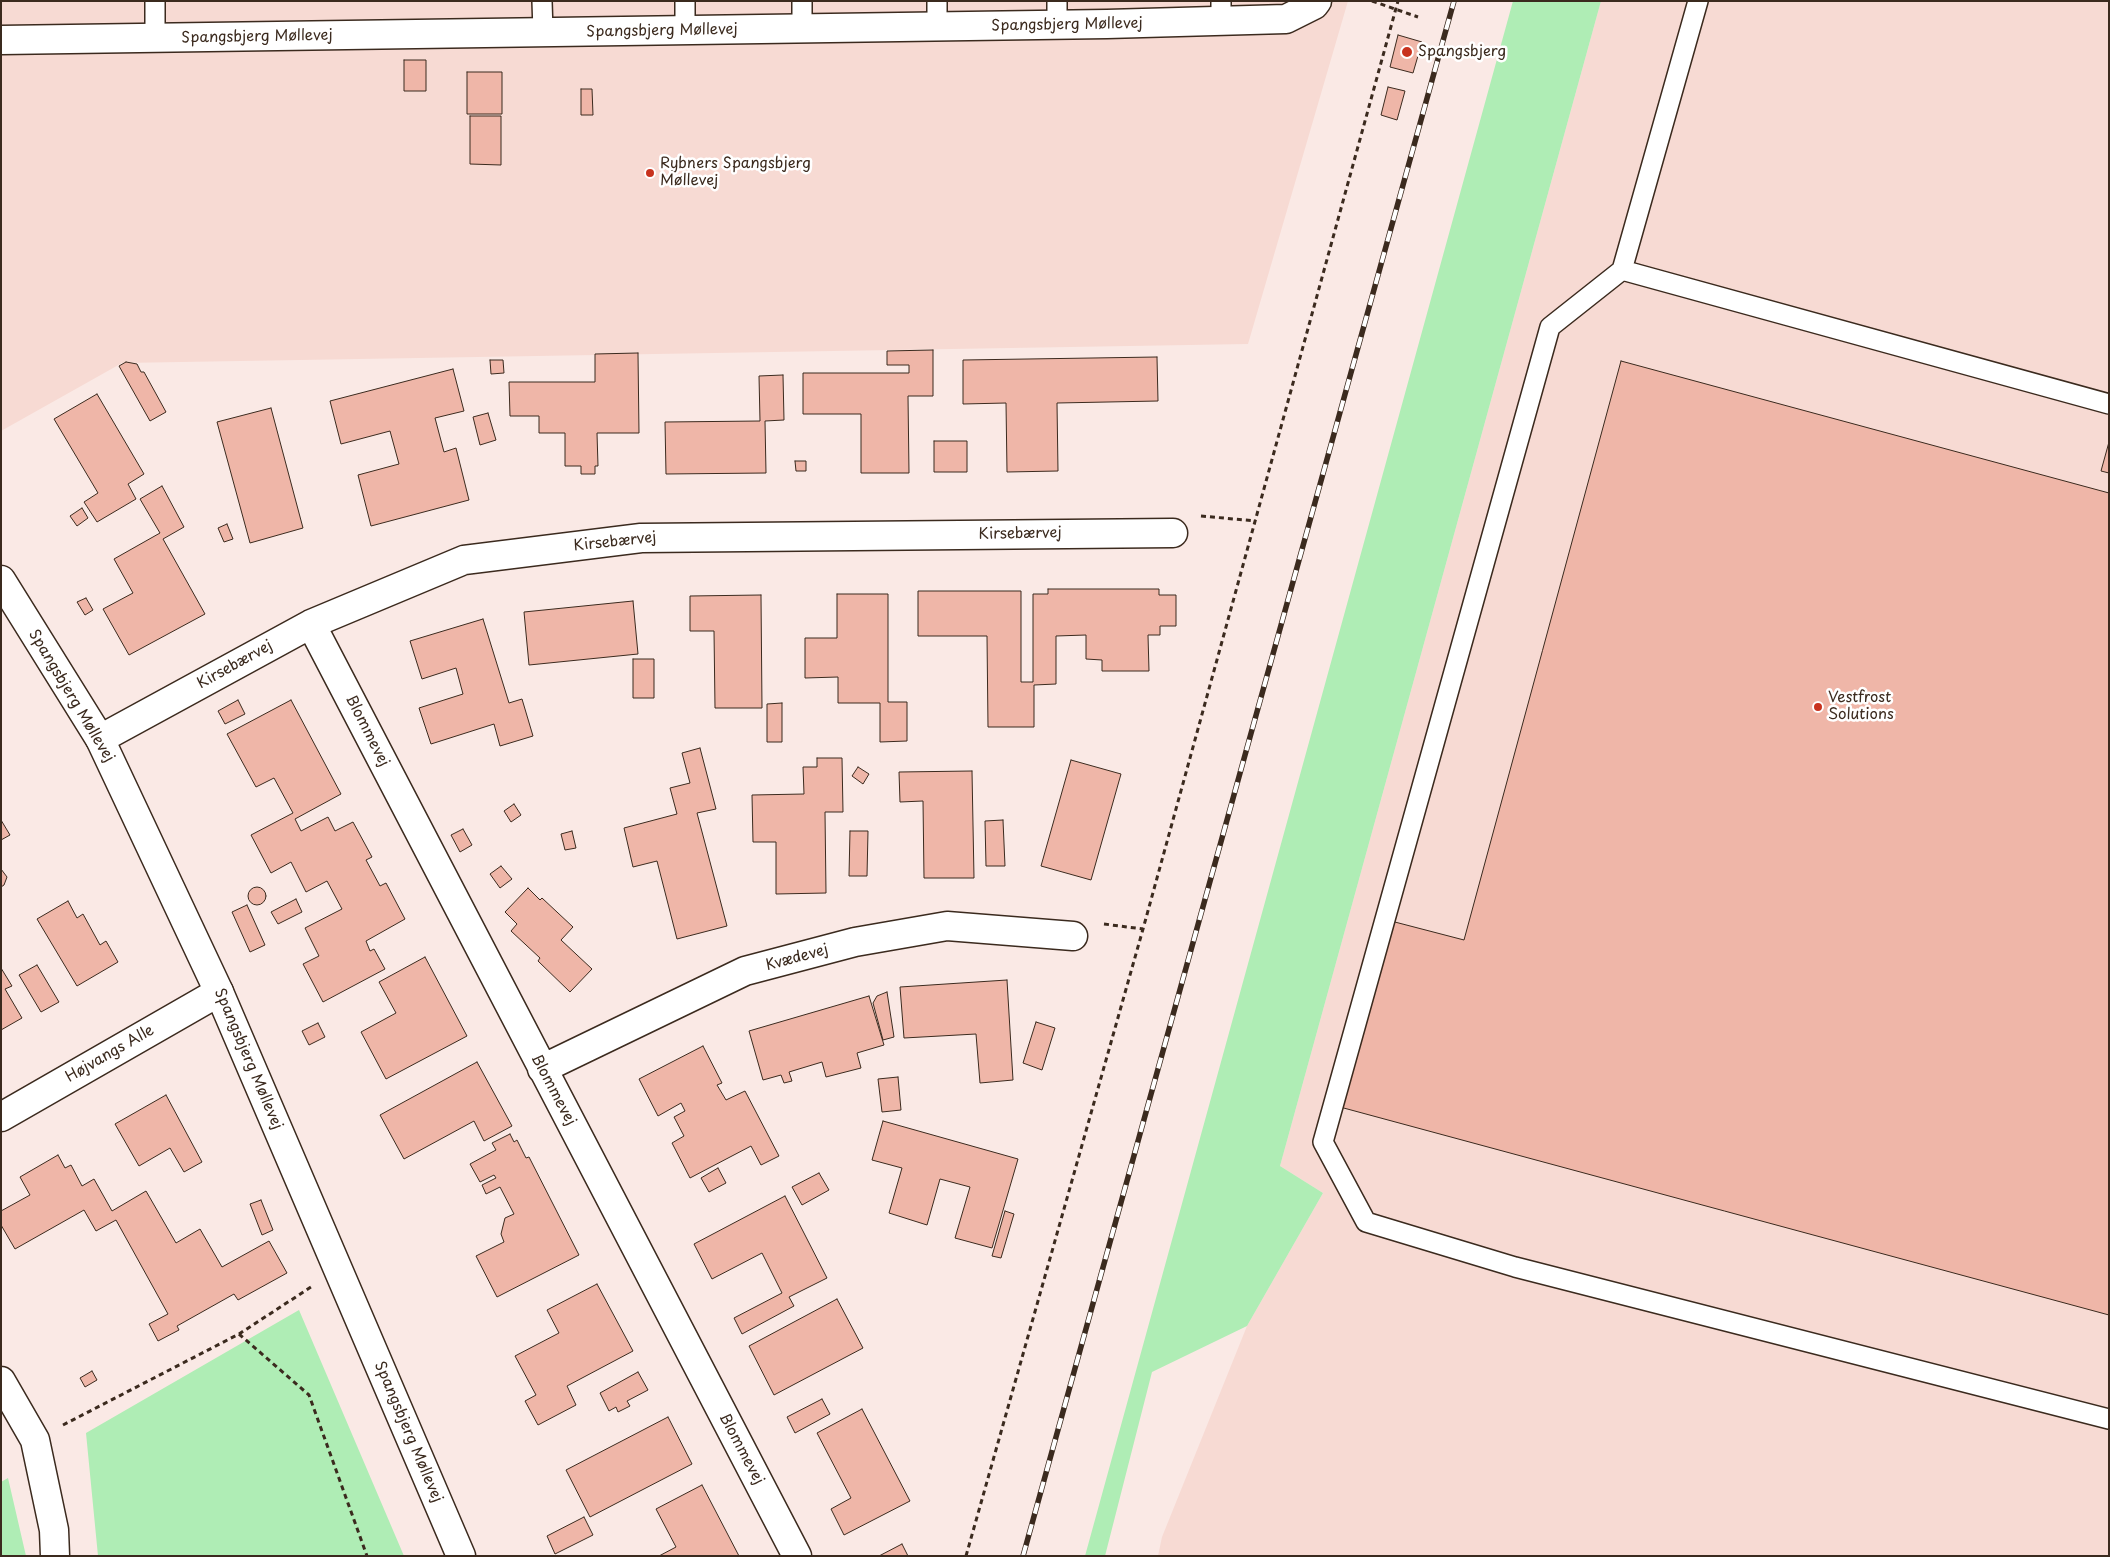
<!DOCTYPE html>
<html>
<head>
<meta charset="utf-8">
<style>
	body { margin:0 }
	#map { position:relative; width:2110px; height:1557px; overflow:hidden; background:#fae9e5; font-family:"Playpen Sans",sans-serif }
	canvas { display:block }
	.frame { position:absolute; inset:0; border:2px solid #3b2a1e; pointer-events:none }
</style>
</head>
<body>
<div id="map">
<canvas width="2110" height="1557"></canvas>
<div class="frame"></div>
</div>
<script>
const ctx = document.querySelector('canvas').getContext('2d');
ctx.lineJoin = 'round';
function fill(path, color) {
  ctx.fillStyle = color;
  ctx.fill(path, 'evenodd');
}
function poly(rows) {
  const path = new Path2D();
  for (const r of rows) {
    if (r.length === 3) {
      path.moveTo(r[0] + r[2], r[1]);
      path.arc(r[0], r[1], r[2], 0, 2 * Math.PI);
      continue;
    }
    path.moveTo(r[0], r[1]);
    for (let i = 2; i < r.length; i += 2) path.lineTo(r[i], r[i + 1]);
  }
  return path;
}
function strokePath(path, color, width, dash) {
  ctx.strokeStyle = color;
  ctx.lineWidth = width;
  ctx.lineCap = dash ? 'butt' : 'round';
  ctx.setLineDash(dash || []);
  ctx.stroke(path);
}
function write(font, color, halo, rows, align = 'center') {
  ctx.font = font + ' "Playpen Sans",sans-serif';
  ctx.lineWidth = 5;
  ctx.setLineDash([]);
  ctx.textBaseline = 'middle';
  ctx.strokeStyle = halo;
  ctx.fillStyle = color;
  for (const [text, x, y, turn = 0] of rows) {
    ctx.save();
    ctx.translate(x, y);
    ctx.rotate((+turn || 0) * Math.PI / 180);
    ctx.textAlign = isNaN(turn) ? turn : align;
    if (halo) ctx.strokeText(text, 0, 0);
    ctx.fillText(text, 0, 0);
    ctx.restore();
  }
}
fill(poly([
	[1,1,1348,1,1248,344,122,363,1,431],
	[1601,1,2109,1,2109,1556,1158,1556,1162,1537,1247,1326,1323,1193,1280,1166]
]), '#f7dad3');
fill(poly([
	[1513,1,1601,1,1280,1166,1323,1193,1247,1326,1152,1372,1105,1556,1085,1556],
	[299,1310,404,1556,98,1556,86,1433],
	[8,1478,26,1556,1,1556,1,1482]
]), '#afedb5');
const building = poly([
	[1398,35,1422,42,1413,73,1390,67,1398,35],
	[404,60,426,60,426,91,404,91,404,60],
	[467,72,502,72,502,114,467,114,467,72],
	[1388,87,1405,91,1397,120,1381,115,1388,87],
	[581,89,592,89,593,115,581,115,581,89],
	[470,116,501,116,501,165,470,164,470,116],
	[933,350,933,396,908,396,909,473,861,473,861,414,803,414,803,373,909,373,909,365,887,365,887,351,933,350],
	[638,353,639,433,597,433,598,466,595,466,595,474,581,474,581,466,565,466,565,433,539,433,539,416,510,416,509,382,595,382,595,354,638,353],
	[1157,357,1158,401,1057,403,1058,471,1007,472,1006,403,963,404,963,360,1157,357],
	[490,360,503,360,504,373,491,374,490,360],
	[1621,361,2109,493,2109,1315,1340,1107,1391,921,1464,940,1621,361],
	[126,362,137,364,141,372,144,372,166,412,150,421,119,366,126,362],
	[453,369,464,411,435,418,444,452,456,448,469,500,371,526,358,475,399,464,390,431,341,444,330,401,453,369],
	[783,375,784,420,765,421,766,473,666,474,665,422,760,421,759,376,783,375],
	[97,394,144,474,128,484,136,499,97,522,84,502,98,493,54,419,97,394],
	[271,408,303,528,250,543,217,422,271,408],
	[488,413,496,440,480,445,473,417,488,413],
	[934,441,967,441,967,472,934,472,934,441],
	[2109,442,2109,473,2101,471,2109,442],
	[795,461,806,461,806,471,796,471,795,461],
	[162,486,184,527,163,539,205,614,129,655,103,609,133,593,114,559,160,533,140,499,162,486],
	[82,508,88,518,77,526,70,516,82,508],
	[227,524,233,539,224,542,218,528,227,524],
	[1048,589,1159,589,1159,595,1176,595,1176,626,1160,626,1160,635,1148,635,1149,671,1102,671,1102,660,1086,659,1086,635,1056,636,1056,684,1034,685,1034,727,988,727,987,636,918,636,918,591,1021,591,1021,682,1033,682,1033,594,1048,594,1048,589],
	[837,594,888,594,888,702,907,702,907,741,880,742,880,703,838,703,838,677,805,678,805,638,837,638,837,594],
	[761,595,762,708,715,708,714,631,690,631,690,596,761,595],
	[86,598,93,610,85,615,77,602,86,598],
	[633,601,638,654,529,665,524,612,633,601],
	[483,619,509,703,522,699,533,736,500,746,494,724,431,744,419,708,463,694,456,668,422,679,410,641,483,619],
	[633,659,654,659,654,698,633,698,633,659],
	[238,700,245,714,225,724,218,711,238,700],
	[291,700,341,794,295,819,301,831,328,817,335,831,353,822,372,857,366,860,380,886,386,883,405,919,366,941,370,951,374,949,385,969,323,1002,303,964,319,956,305,928,342,909,327,881,306,892,291,862,271,873,251,835,293,813,274,778,256,787,227,734,291,700],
	[782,703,782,742,767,742,767,704,782,703],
	[700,748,716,809,697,813,727,926,677,939,657,861,633,867,624,828,677,814,670,788,690,783,682,753,700,748],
	[817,758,842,758,843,812,825,812,826,893,776,894,776,842,753,842,752,795,804,794,803,767,817,767,817,758],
	[1071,760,1121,774,1091,880,1041,866,1071,760],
	[858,767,869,774,863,784,852,776,858,767],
	[972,771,974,878,924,878,923,801,900,802,899,772,972,771],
	[514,804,521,815,511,822,504,811,514,804],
	[1,820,10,835,1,840,1,820],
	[1003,820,1005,866,986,866,985,821,1003,820],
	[463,829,472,845,460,852,451,835,463,829],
	[572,831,576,848,565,850,561,834,572,831],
	[850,831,868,831,867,876,849,876,850,831],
	[501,866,512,879,500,888,490,874,501,866],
	[1,869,7,877,4,885,1,887,1,869],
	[257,896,9],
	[528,888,540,900,542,898,573,927,561,940,592,969,570,992,538,961,540,958,511,931,517,924,505,912,528,888],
	[296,899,302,912,278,924,271,912,296,899],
	[68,901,77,918,83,914,100,945,106,941,118,962,77,986,37,919,68,901],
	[247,905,265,945,250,952,232,912,247,905],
	[425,957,467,1036,386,1079,361,1032,396,1013,379,982,425,957],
	[37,965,59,1002,41,1012,19,975,37,965],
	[1,968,12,986,5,989,22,1018,1,1030,1,968],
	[1007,980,1013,1080,980,1083,976,1034,904,1038,900,987,1007,980],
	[887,992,894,1037,883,1040,873,1003,877,996,887,992],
	[869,996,884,1045,857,1053,861,1068,826,1077,822,1062,789,1072,792,1081,784,1083,781,1075,763,1080,749,1031,869,996],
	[1036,1022,1055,1028,1042,1070,1023,1063,1036,1022],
	[318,1023,325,1037,309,1045,302,1031,318,1023],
	[703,1046,722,1083,717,1085,726,1100,745,1091,779,1156,761,1165,751,1146,690,1178,672,1143,684,1136,674,1117,685,1111,681,1103,658,1116,639,1079,703,1046],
	[477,1062,512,1126,484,1141,474,1121,404,1159,380,1115,477,1062],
	[898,1077,901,1110,882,1112,878,1079,898,1077],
	[166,1095,202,1162,184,1172,170,1148,139,1166,115,1124,166,1095],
	[883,1121,1018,1159,992,1248,955,1238,970,1187,940,1179,927,1225,889,1213,902,1168,872,1160,883,1121],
	[510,1134,514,1142,517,1140,526,1158,529,1157,579,1255,497,1297,476,1256,504,1242,501,1234,505,1218,514,1214,500,1187,486,1194,482,1185,496,1178,494,1175,480,1182,470,1164,496,1150,492,1143,510,1134],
	[58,1155,65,1168,71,1165,82,1186,94,1179,112,1211,146,1191,176,1243,200,1229,222,1267,269,1241,287,1273,238,1300,234,1294,177,1326,179,1330,158,1341,149,1324,168,1314,116,1220,96,1231,84,1210,15,1249,1,1225,1,1211,30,1195,20,1177,58,1155],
	[718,1168,726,1183,709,1192,701,1178,718,1168],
	[819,1173,829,1190,802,1205,792,1187,819,1173],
	[785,1196,827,1278,789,1297,794,1306,742,1334,734,1318,782,1293,762,1253,712,1279,694,1244,785,1196],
	[261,1200,273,1230,262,1235,250,1204,261,1200],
	[1005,1211,1014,1214,1001,1258,992,1256,1005,1211],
	[597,1284,633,1351,567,1386,576,1405,538,1425,525,1401,536,1395,515,1356,559,1333,547,1310,597,1284],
	[837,1299,863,1348,774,1395,749,1346,837,1299],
	[92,1371,97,1380,85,1387,80,1378,92,1371],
	[638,1372,648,1390,627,1401,630,1406,618,1412,616,1407,609,1411,600,1393,638,1372],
	[822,1399,830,1414,795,1433,787,1417,822,1399],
	[862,1409,910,1501,844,1535,831,1509,851,1498,817,1433,862,1409],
	[668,1417,692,1464,590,1517,566,1470,668,1417],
	[702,1485,739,1556,659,1556,676,1547,656,1509,702,1485],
	[584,1517,593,1535,555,1554,547,1536,584,1517],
	[902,1544,908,1556,879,1556,902,1544]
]);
fill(building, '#efb6a8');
strokePath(building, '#3b2a1e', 1);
const lane = poly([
	[155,1,155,38],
	[542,1,543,32],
	[685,1,685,30],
	[802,1,802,29],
	[937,1,937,27],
	[1057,1,1057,25],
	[1221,1,1221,21],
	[1698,1,1622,270,2109,404],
	[1622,270,1550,327,1323,1142,1366,1222,1515,1267,2109,1419]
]);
const street = poly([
	[1,40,1107,24,1286,19,1314,5,1317,1],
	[311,624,797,1556],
	[100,739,311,624,464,560,641,538,1173,533],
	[542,1069,745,971,855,942,947,926,1073,936],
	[1,1117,219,992],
	[1,1381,35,1440,54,1530,55,1556]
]);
const secondary = poly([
	[1,580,100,739,219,992,461,1556]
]);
strokePath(lane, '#3b2a1e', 22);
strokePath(street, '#3b2a1e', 31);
strokePath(secondary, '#3b2a1e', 31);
strokePath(poly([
	[1372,1,1418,17],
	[1201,516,1256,521],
	[1104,924,1143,929],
	[239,1334,309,1395,367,1556],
	[63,1425,239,1334,311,1287],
	[966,1556,1143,929,1398,1]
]), '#3b2a1e', 3, [5, 4]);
strokePath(lane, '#fff', 19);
strokePath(street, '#fff', 28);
strokePath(secondary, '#fff', 28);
const rail = poly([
	[1023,1556,1454,1]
]);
strokePath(rail, '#3b2a1e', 5.5);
strokePath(rail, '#fff', 4, [11]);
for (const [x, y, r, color] of [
	[1407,52,6,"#c8321e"],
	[650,173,5,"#c8321e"],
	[1818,707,5,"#c8321e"]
]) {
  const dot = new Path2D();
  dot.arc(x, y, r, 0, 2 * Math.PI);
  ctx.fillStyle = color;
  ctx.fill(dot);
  strokePath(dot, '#fff', 2);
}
write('15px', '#3b2a1e', '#fff', [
	["Spangsbjerg Møllevej",1067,25,-1],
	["Spangsbjerg Møllevej",662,31,-1],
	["Spangsbjerg Møllevej",257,37,-1],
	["Kirsebærvej",1020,534,-1],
	["Kirsebærvej",615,542,-6],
	["Kirsebærvej",235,665,-29],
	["Spangsbjerg Møllevej",71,696,59],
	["Blommevej",367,731,63],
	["Kvædevej",797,958,-15],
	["Højvangs Alle",110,1054,-30],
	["Spangsbjerg Møllevej",248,1059,67],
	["Blommevej",553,1090,62],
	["Spangsbjerg Møllevej",408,1432,67],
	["Blommevej",741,1449,62]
]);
write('15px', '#3b2a1e', '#fff', [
	["Spangsbjerg",1418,52],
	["Rybners Spangsbjerg",660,164],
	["Møllevej",660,181],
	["Vestfrost",1828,698],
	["Solutions",1828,715]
], 'left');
</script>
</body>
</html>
